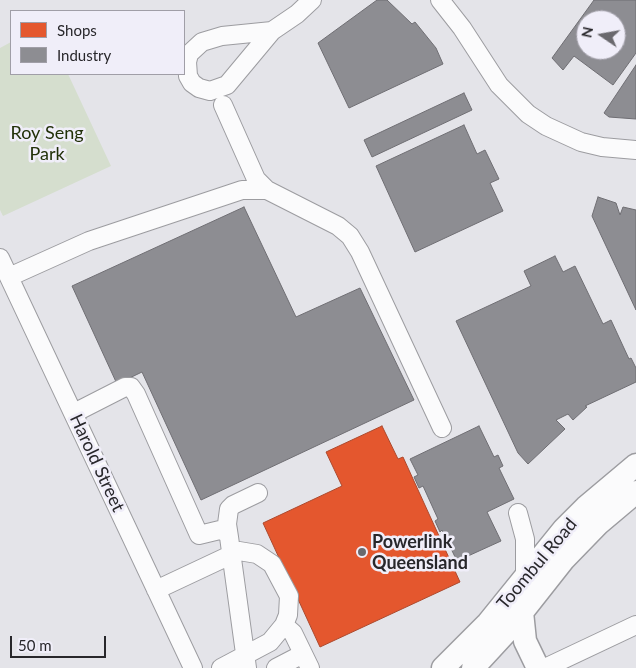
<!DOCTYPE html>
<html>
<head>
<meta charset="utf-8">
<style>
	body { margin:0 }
	#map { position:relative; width:636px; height:668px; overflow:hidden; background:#e4e4e9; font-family:Lato,sans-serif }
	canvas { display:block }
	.legend { position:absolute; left:10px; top:10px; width:175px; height:65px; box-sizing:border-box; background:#f0eef9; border:1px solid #a09ea7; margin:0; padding:6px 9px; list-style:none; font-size:15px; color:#28272b }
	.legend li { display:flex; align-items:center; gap:10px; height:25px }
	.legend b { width:25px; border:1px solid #a09ea7 }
	.north { position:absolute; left:576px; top:10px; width:50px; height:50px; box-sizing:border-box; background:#f0eef9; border:1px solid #a09ea7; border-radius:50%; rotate:282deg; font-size:14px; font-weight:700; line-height:20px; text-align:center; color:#28272b }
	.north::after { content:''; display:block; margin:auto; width:18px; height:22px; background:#6a696e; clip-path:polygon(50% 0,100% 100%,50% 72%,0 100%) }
	.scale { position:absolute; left:10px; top:636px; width:96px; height:22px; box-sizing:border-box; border:2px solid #28272b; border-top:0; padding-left:6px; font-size:15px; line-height:18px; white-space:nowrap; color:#28272b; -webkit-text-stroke:4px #f0eef9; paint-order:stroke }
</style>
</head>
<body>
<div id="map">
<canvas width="636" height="668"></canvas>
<ul class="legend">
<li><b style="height:14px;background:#e4572e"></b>Shops</li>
<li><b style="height:14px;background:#8d8d92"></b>Industry</li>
</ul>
<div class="north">N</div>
<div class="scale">50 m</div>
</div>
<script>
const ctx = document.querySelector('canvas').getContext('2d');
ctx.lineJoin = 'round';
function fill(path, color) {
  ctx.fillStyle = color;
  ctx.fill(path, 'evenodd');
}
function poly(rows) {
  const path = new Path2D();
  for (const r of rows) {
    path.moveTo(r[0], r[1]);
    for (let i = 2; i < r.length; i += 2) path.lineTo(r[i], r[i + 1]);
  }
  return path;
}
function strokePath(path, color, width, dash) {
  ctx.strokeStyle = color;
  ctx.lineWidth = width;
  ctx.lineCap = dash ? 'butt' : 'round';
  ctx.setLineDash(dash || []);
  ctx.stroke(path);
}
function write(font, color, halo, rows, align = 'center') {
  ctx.font = font + ' Lato,sans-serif';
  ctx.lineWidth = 5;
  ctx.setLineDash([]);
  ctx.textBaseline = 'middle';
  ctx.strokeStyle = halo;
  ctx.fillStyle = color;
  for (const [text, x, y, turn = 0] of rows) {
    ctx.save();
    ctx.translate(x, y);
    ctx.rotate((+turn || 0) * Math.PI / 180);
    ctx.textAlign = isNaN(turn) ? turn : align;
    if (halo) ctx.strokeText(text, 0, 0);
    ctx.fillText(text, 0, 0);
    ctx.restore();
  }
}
fill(poly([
	[11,42,11,74,68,74,111,166,3,216,0,210,0,48]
]), '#d5dece');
const shops = poly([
	[382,426,398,459,403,457,460,582,320,647,263,523,342,486,326,452,382,426]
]);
fill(shops, '#e4572e');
strokePath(shops, '#ac492d', 1);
const industry = poly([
	[377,0,387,0,412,24,415,22,436,48,443,64,349,108,318,43,377,0],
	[594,0,636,0,636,53,613,85,574,56,563,70,552,58,594,0],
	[586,20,616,20,616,50,586,50,586,20],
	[636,65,636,119,609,117,604,113,636,65],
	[464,93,472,110,372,157,364,140,464,93],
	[464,125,477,154,485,150,499,179,490,183,503,211,415,252,376,166,464,125],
	[598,197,616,203,620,215,623,207,636,210,636,310,592,216,598,197],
	[244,207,296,317,360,288,414,400,201,500,142,372,117,384,72,286,244,207],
	[555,256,563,272,575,266,603,324,611,320,629,359,631,358,636,368,636,382,585,406,587,407,573,420,568,414,556,420,565,429,528,464,518,453,456,321,531,286,524,271,555,256],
	[479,426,494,457,498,455,503,466,499,468,514,499,487,512,501,541,457,561,442,530,440,532,435,521,438,519,423,486,419,488,414,477,418,475,410,459,479,426]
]);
fill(industry, '#8d8d92');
strokePath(industry, '#6f6e73', 1);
const minor = poly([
	[440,0,462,28,499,85,528,114,546,126,581,142,602,147,636,150],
	[272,31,222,36,202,42,189,54,187,62,188,76,192,83,199,88,210,91,227,85,272,31,297,14,312,0],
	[223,105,256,179,267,190,338,226,350,236,360,252,442,428],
	[0,258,193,668],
	[9,277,89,241,242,190,267,190],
	[74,413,125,387,131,387,136,394,199,535,224,529,229,537,247,668],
	[518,513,525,539,525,577],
	[229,537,227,524,229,509,233,505,258,493],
	[156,590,239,551,257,554,272,564,289,596,288,615,284,625,270,642,221,668],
	[284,625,293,633,310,668],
	[276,668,303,654],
	[545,668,636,625]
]);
const major = poly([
	[522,612,525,641,538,668],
	[443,668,488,623,564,529,586,507,636,465],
	[473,668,508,630,564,559,598,524,636,492]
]);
strokePath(minor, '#9c9ca0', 20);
strokePath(major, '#9c9ca0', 25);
strokePath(minor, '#fbfbfc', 18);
strokePath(major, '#fbfbfc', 22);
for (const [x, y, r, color] of [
	[362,552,5,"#6a696e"]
]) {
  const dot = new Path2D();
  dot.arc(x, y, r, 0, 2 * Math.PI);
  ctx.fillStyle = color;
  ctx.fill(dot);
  strokePath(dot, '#f0eef9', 2);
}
write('18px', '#223109', '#f0eef9', [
	["Roy Seng",47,133],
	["Park",47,154]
]);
write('18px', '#28272b', '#f0eef9', [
	["Harold Street",97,463,65],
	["Toombul Road",537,564,-50]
]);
write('bold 18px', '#28272b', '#f0eef9', [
	["Powerlink",372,542],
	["Queensland",372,563]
], 'left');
</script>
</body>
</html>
